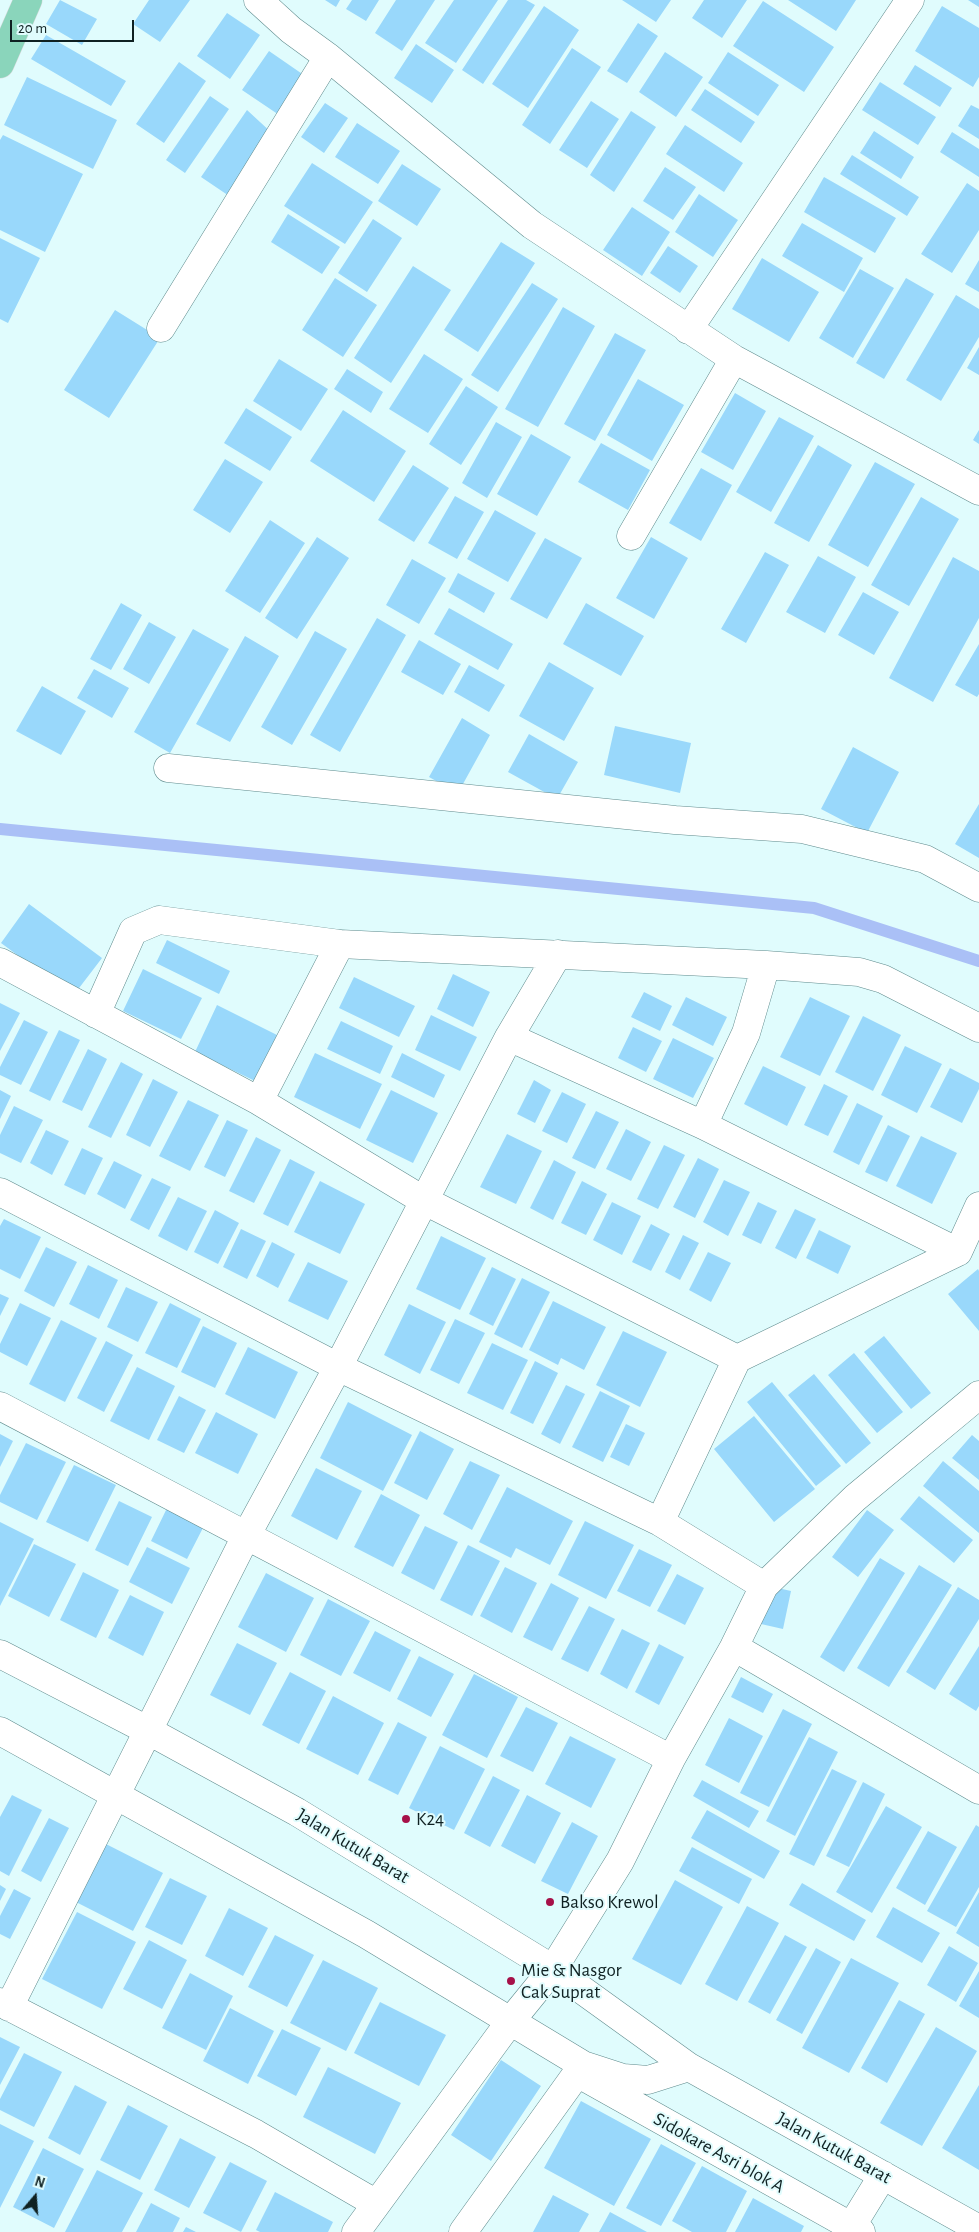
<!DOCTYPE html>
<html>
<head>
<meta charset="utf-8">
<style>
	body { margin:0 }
	#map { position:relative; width:979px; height:2232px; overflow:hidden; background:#e0fcfd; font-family:"Alegreya Sans",sans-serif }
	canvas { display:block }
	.north { position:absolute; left:10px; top:2172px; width:50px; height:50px; -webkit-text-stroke:4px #e0fcfd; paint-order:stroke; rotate:18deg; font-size:14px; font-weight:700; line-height:20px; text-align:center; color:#0f2122 }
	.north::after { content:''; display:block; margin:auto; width:18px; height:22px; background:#0f2122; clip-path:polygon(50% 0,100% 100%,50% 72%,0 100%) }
	.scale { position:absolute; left:10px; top:20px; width:124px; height:22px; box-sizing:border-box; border:2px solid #0f2122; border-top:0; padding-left:6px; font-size:15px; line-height:18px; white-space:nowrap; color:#0f2122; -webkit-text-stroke:4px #e0fcfd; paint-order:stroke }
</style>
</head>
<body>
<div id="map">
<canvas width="979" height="2232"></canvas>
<div class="north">N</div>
<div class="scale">20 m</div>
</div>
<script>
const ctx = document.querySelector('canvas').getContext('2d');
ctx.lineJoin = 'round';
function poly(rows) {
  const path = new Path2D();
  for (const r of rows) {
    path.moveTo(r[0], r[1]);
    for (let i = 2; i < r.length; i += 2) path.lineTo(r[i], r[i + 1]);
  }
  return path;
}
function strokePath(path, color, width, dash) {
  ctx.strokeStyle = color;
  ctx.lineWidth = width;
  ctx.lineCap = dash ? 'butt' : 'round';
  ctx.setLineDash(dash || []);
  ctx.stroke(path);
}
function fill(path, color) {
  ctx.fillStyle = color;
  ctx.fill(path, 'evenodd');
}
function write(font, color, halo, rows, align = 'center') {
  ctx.font = font + ' "Alegreya Sans",sans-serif';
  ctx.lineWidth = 4;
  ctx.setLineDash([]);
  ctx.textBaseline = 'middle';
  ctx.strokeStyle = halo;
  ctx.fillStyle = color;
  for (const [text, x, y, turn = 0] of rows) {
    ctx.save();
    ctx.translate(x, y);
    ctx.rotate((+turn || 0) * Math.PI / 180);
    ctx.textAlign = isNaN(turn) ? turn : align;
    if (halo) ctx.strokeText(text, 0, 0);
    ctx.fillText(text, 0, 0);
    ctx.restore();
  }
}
strokePath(poly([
	[0,829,814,908,979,961]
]), '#aac0f6', 12);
fill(poly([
	[60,0,97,19,82,45,46,24],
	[149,0,190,0,160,42,133,24],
	[325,0,340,0,336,7],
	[352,0,379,0,366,21,346,9],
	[396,0,435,0,402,51,375,33],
	[454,0,498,0,456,63,425,43],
	[508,0,526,0,535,5,483,84,462,70],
	[622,0,671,0,656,22],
	[704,0,747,0,722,38,692,18],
	[788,0,856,0,836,31],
	[968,0,979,0,979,7],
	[763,1,834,47,804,92,733,46],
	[544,6,579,30,528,108,492,84],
	[942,6,979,28,979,77,973,87,915,51],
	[227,13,260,35,230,79,197,56],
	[638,23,658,36,627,83,607,71],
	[46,35,126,81,111,106,31,59],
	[416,44,454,70,432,103,394,78],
	[572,48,601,67,550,144,522,125],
	[269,51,311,80,288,121,242,90],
	[665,52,703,77,676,117,639,92],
	[728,52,779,85,758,116,708,83],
	[179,62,206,81,164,143,136,124],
	[915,65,952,88,940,107,903,84],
	[27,77,117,120,93,169,4,125],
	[880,82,936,117,918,145,862,110],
	[705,89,755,122,741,143,691,110],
	[210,96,229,109,185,173,166,160],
	[591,101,619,119,587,168,559,150],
	[325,103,348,118,324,153,301,137],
	[971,105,979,109,979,139,958,126],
	[247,110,273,134,238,202,201,177],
	[631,111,656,127,614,192,590,175],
	[357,123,400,151,378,184,335,157],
	[685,125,743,163,724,192,666,154],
	[874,131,914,157,901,179,860,153],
	[952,132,979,149,979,177,940,152],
	[3,135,83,174,45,252,0,230,0,140],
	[852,155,919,197,907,216,840,174],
	[312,163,373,202,345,244,284,206],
	[402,164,441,189,417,226,378,201],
	[665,167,696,187,673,220,643,201],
	[824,177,896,218,875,253,804,212],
	[967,183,979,191,979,230,952,273,921,254],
	[699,194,738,220,713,257,675,232],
	[632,207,670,232,642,276,603,250],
	[288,214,340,247,322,274,271,242],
	[373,219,402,238,367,292,338,273],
	[802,223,863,258,844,292,782,256],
	[0,238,40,258,8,323,0,319],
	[501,242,535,263,478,352,444,330],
	[668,246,698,266,680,293,650,273],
	[762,258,819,292,789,342,732,309],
	[979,260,979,292,965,284],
	[413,266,451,290,391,383,354,358],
	[860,269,894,288,853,358,819,338],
	[335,278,377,305,343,357,302,330],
	[906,278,934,294,884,379,856,363],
	[532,283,558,299,498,392,471,375],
	[956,295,979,309,979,337,941,401,906,380],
	[563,307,595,326,538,427,505,409],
	[115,310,160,338,109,418,64,390],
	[615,333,646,350,595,441,564,424],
	[979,347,979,375,967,368],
	[424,354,463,379,428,433,389,409],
	[279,359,328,389,301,431,253,401],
	[347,369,383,392,371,413,334,389],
	[638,379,684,405,652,461,607,435],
	[466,386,498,407,461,465,429,444],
	[735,393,766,411,733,470,701,452],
	[246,408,292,437,270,471,224,443],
	[343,410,406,451,374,502,310,461],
	[779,417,814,436,771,512,736,492],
	[496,422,522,437,487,498,462,483],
	[979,430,979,444,973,440],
	[531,434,571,457,537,516,497,494],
	[601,443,650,470,628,510,578,482],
	[818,445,852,465,809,542,774,523],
	[225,459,263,482,230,533,193,510],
	[875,462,915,484,868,567,828,545],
	[413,465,449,488,414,542,378,520],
	[701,468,732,485,701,541,669,523],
	[455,496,484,512,457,559,428,543],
	[921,497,959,519,909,606,871,585],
	[495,510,536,533,508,582,467,559],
	[270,520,305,543,260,613,225,591],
	[317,537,349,558,297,639,265,618],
	[651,537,688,558,654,619,616,598],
	[545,538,582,558,547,619,510,599],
	[765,552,789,565,746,643,721,629],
	[818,556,856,577,825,633,786,612],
	[953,557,979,571,979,618,933,702,889,678],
	[412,559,446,578,419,624,386,605],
	[458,573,495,593,484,613,448,592],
	[863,592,899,612,874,655,838,635],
	[121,603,142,615,111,670,90,659],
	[586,603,644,636,621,676,563,644],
	[449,608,513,644,498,670,434,634],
	[377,618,406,635,340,752,310,735],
	[149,622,176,637,149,684,123,669],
	[193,629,229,649,170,753,134,732],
	[315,631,347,649,292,745,261,727],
	[245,636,279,656,230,742,196,724],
	[419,640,461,664,443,695,401,672],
	[979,644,979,694,977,697,955,685],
	[549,662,594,688,564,741,519,716],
	[469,665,505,685,489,712,454,692],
	[94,669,129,688,112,718,77,698],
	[42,686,86,711,61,755,16,731],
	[462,718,490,735,458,793,429,777],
	[615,726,691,743,680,793,604,775],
	[529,734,578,762,557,799,508,772],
	[853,747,899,772,867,833,821,809],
	[979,804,979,858,955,844],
	[29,904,102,958,73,996,1,943],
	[167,940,230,971,219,994,156,963],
	[143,969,202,998,181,1039,123,1011],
	[453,974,490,992,473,1027,437,1009],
	[354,977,415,1006,399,1037,339,1008],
	[644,992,672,1006,660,1031,631,1017],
	[686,997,727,1017,713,1046,672,1025],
	[810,997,850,1016,820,1076,780,1057],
	[0,1003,20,1013,0,1051],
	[217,1005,277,1035,255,1081,195,1052],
	[431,1015,477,1037,460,1071,415,1050],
	[863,1016,901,1035,873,1091,835,1072],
	[24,1020,48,1032,21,1085,0,1075,0,1067],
	[341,1021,393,1046,380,1074,327,1049],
	[633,1027,662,1041,646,1072,618,1058],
	[59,1030,80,1040,50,1101,29,1091],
	[673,1038,714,1058,693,1098,653,1079],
	[905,1046,942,1064,917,1113,881,1095],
	[88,1049,107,1059,82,1111,62,1102],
	[315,1053,382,1084,360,1129,294,1097],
	[402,1053,445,1075,434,1098,391,1077],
	[121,1062,143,1074,111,1138,88,1127],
	[763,1066,806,1087,787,1126,744,1104],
	[950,1068,979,1083,979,1089,962,1123,930,1107],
	[153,1079,178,1092,150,1147,126,1135],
	[534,1080,551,1090,535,1123,517,1114],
	[824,1084,848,1096,828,1136,804,1125],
	[0,1090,11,1096,0,1119],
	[391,1090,438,1113,413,1163,366,1140],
	[562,1092,586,1104,567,1143,542,1131],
	[188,1100,219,1115,190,1171,159,1156],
	[857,1103,883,1116,859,1165,833,1152],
	[14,1106,43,1120,21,1163,0,1153,0,1135],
	[596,1111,619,1122,595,1169,572,1158],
	[227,1120,248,1130,225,1177,204,1167],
	[888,1125,910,1136,887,1182,865,1172],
	[626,1129,651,1142,631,1181,606,1169],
	[46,1130,69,1141,52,1175,30,1163],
	[507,1134,542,1151,516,1204,480,1187],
	[921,1136,957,1153,932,1204,896,1186],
	[256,1137,281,1150,254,1203,229,1191],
	[664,1145,685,1155,658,1209,637,1199],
	[82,1148,103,1158,85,1195,64,1185],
	[698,1158,719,1169,695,1218,673,1207],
	[290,1159,315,1172,288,1226,263,1214],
	[554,1160,576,1172,553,1220,530,1208],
	[114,1161,142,1175,125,1209,97,1194],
	[152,1178,171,1187,149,1230,130,1220],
	[724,1180,750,1192,728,1236,703,1222],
	[320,1181,365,1204,340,1254,294,1232],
	[582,1181,607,1194,586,1235,561,1223],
	[178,1197,207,1211,187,1251,158,1236],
	[612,1202,641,1216,622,1255,593,1240],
	[758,1202,777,1211,761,1244,742,1235],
	[795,1209,816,1219,796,1259,775,1248],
	[215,1210,239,1223,218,1264,194,1252],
	[4,1219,41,1237,20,1279,0,1269,0,1226],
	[651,1224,670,1234,651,1271,632,1262],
	[241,1229,266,1241,247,1279,223,1267],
	[819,1230,851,1246,838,1274,806,1258],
	[683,1235,699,1243,680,1280,665,1272],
	[441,1236,486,1258,460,1310,416,1289],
	[272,1242,295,1254,278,1288,256,1276],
	[46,1247,77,1262,54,1307,24,1291],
	[708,1252,731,1263,711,1302,689,1290],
	[308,1262,348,1281,328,1320,288,1301],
	[88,1265,118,1280,99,1319,69,1304],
	[492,1267,516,1279,493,1326,469,1314],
	[978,1269,979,1271,979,1331,948,1294],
	[522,1278,550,1292,522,1348,494,1334],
	[126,1287,158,1302,138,1342,107,1327],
	[0,1294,9,1298,0,1316],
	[553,1301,606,1327,584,1370,561,1358,558,1365,529,1350],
	[20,1303,51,1318,27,1366,0,1352,0,1344],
	[170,1303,201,1319,177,1368,145,1353],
	[409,1304,446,1322,420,1374,384,1355],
	[455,1319,485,1333,459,1384,430,1370],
	[61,1320,97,1338,65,1402,29,1384],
	[203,1326,237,1343,215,1388,181,1372],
	[623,1331,667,1352,640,1407,596,1385],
	[884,1336,931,1393,911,1409,864,1352],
	[106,1341,133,1355,104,1412,77,1398],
	[492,1343,528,1360,503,1410,467,1393],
	[248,1347,298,1372,275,1419,225,1394],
	[854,1353,903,1412,877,1433,828,1375],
	[535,1361,558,1373,533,1424,510,1413],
	[137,1367,175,1386,149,1440,110,1421],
	[814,1374,871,1443,846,1464,788,1395],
	[772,1382,841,1466,816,1486,747,1402],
	[566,1385,585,1394,560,1444,541,1434],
	[600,1391,630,1406,603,1462,572,1447],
	[179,1396,206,1410,184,1453,157,1440],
	[348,1402,412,1435,383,1491,320,1458],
	[216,1412,258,1434,238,1474,195,1453],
	[754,1416,815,1489,774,1522,714,1449],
	[626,1424,645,1433,629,1466,610,1457],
	[420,1431,454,1449,427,1500,394,1483],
	[0,1434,13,1441,0,1467],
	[972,1435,979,1441,979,1480,952,1458],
	[26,1443,66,1462,37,1520,0,1502,0,1495],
	[470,1461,500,1475,472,1530,443,1514],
	[943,1461,979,1491,979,1533,923,1486],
	[74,1465,116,1485,88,1542,46,1522],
	[316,1468,362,1491,337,1540,291,1516],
	[507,1487,573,1521,550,1565,516,1548,511,1558,479,1542],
	[381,1494,420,1515,393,1567,354,1547],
	[919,1496,973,1540,954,1563,900,1519],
	[119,1501,152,1517,128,1566,95,1550],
	[169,1504,206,1522,187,1559,151,1541],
	[867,1510,894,1530,858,1577,832,1557],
	[585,1521,634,1545,606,1599,558,1575],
	[0,1522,34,1539,0,1606],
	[425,1526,458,1542,434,1590,401,1573],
	[34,1544,76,1564,49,1617,8,1596],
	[468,1545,500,1561,472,1616,440,1600],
	[147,1547,190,1568,172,1604,129,1582],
	[639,1549,672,1565,650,1607,617,1591],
	[880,1558,905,1573,844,1672,820,1657],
	[919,1565,952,1585,889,1687,857,1668],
	[505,1567,537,1583,512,1633,480,1616],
	[83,1572,119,1590,96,1638,60,1620],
	[266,1573,314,1598,286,1652,238,1627],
	[677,1574,704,1588,685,1625,657,1611],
	[551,1583,579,1598,552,1651,523,1637],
	[769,1586,791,1591,783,1629,761,1624],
	[958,1587,979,1600,979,1619,935,1690,906,1672],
	[130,1595,164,1612,143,1656,108,1638],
	[328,1599,370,1621,341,1676,300,1655],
	[589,1606,615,1619,588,1672,561,1659],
	[622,1629,650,1643,627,1689,600,1674],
	[375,1631,411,1650,390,1692,353,1673],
	[237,1643,277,1663,250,1715,210,1695],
	[659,1644,684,1657,659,1705,635,1692],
	[979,1646,979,1706,976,1711,949,1694],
	[419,1656,454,1674,431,1717,397,1699],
	[290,1672,326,1691,299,1744,262,1725],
	[474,1674,518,1697,487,1758,442,1735],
	[741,1677,773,1694,763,1713,731,1697],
	[333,1696,384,1723,358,1775,306,1749],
	[526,1707,558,1723,533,1772,500,1756],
	[783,1709,812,1724,769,1807,740,1793],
	[729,1718,763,1736,739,1783,705,1765],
	[398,1722,427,1737,398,1795,368,1780],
	[570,1736,616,1759,591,1808,545,1784],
	[809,1737,838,1752,795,1836,766,1821],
	[440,1746,485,1769,454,1830,409,1808],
	[832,1769,857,1781,814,1866,789,1854],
	[493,1776,520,1790,490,1847,464,1833],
	[702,1780,759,1811,749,1828,693,1796],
	[863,1782,885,1794,849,1867,826,1856],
	[12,1795,42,1810,9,1876,0,1871,0,1817],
	[527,1795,561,1813,535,1864,501,1846],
	[886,1806,922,1827,872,1913,836,1892],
	[707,1810,780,1851,764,1879,691,1838],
	[49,1818,69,1828,41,1882,21,1871],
	[572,1822,598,1836,568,1894,541,1881],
	[976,1825,979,1827,979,1887,956,1927,927,1911],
	[928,1831,957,1847,925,1905,896,1888],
	[104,1843,163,1873,133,1931,74,1901],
	[692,1847,752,1879,739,1904,679,1871],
	[170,1878,207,1896,182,1945,145,1927],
	[675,1880,723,1907,681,1985,632,1959],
	[802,1883,866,1920,854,1941,789,1905],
	[0,1885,6,1889,0,1901],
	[14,1889,31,1898,10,1939,0,1934,0,1916],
	[979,1892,979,1947,956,1933],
	[747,1906,779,1923,737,2001,705,1984],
	[893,1907,940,1933,922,1963,876,1937],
	[229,1908,268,1928,243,1976,205,1956],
	[77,1912,136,1942,102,2009,42,1979],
	[275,1935,314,1955,287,2007,248,1987],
	[785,1935,807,1947,770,2014,748,2002],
	[149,1940,187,1960,162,2009,123,1989],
	[949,1946,978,1963,956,2002,927,1985],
	[816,1948,841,1962,802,2034,776,2020],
	[851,1958,899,1983,849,2073,802,2048],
	[323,1960,378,1988,346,2051,290,2023],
	[979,1971,979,2018,959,2006],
	[190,1973,233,1996,206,2050,162,2028],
	[899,2000,925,2014,887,2083,861,2068],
	[380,2002,446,2035,419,2086,354,2053],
	[230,2008,274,2031,248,2084,203,2061],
	[936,2027,977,2051,922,2146,880,2123],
	[282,2029,321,2048,296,2096,257,2076],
	[0,2037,20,2047,0,2085],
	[24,2053,62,2072,34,2127,0,2110,0,2099],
	[501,2060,541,2086,491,2161,451,2135],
	[328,2067,401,2103,375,2154,303,2117],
	[75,2085,107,2102,80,2155,48,2138],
	[979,2085,979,2170,942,2148],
	[581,2101,651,2139,614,2206,544,2168],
	[128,2105,168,2126,140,2180,100,2160],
	[0,2124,34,2141,0,2208],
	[180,2138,216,2157,189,2208,154,2190],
	[661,2144,696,2163,661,2226,626,2208],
	[43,2148,84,2169,54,2228,13,2207],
	[230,2162,267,2181,241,2232,203,2213],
	[702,2166,747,2191,726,2232,692,2232,672,2221],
	[97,2170,143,2193,122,2232,65,2232],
	[275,2192,333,2222,328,2232,260,2232,256,2230],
	[553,2195,589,2214,579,2232,533,2232],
	[753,2198,804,2226,801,2232,735,2232],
	[151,2203,180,2218,173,2232,136,2232],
	[610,2212,647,2232,599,2232],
	[186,2227,196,2232,183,2232]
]), '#99d8fb');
const minor = poly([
	[258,0,291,30,328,57,532,225,734,359,979,491],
	[161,328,328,57],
	[688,330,910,0],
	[631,536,734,359],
	[168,768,675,820,802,829,925,859,979,888],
	[0,962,259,1101,423,1200,737,1359],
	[96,1014,133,931,159,920,340,944,766,965,859,972,883,979,979,1028],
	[509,1037,703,1125,958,1252],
	[259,1101,340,944],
	[703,1125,746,1033,766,965],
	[0,1192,338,1367,660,1522,764,1586],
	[0,1406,671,1759],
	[660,1522,737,1359,958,1252,979,1206],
	[734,1647,979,1790],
	[0,1654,147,1730,297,1812,553,1969,689,2067,979,2229],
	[0,1731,366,1934,583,2065,623,2078,648,2080,689,2067],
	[0,2002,256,2134,375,2203],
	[9,2007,246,1536,338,1367,509,1037,558,954],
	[588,2079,861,2232],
	[356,2232,509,2023,553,1969,620,1861,671,1759,734,1647,764,1586,855,1498,979,1395],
	[463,2232,583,2065],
	[848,2232,883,2175]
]);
const major = poly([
	[0,64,28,0]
]);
strokePath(minor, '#5f8b8d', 29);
strokePath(major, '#d9dbdc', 29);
strokePath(minor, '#fff', 28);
strokePath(major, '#8ad5bb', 28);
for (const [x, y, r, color] of [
	[406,1819,5,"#a61149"],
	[550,1902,5,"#a61149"],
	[511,1981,5,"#a61149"]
]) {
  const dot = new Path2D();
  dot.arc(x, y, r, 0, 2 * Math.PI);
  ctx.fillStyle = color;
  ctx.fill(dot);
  strokePath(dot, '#e0fcfd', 2);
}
write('19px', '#0f2122', '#e0fcfd', [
	["K24",416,1819],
	["Bakso Krewol",560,1902],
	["Mie & Nasgor",521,1970],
	["Cak Suprat",521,1992]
], 'left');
write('19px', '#0f2122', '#e0fcfd', [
	["Jalan Kutuk Barat",353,1846,31],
	["Jalan Kutuk Barat",834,2148,29],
	["Sidokare Asri blok A",719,2153,29]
]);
</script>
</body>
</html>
